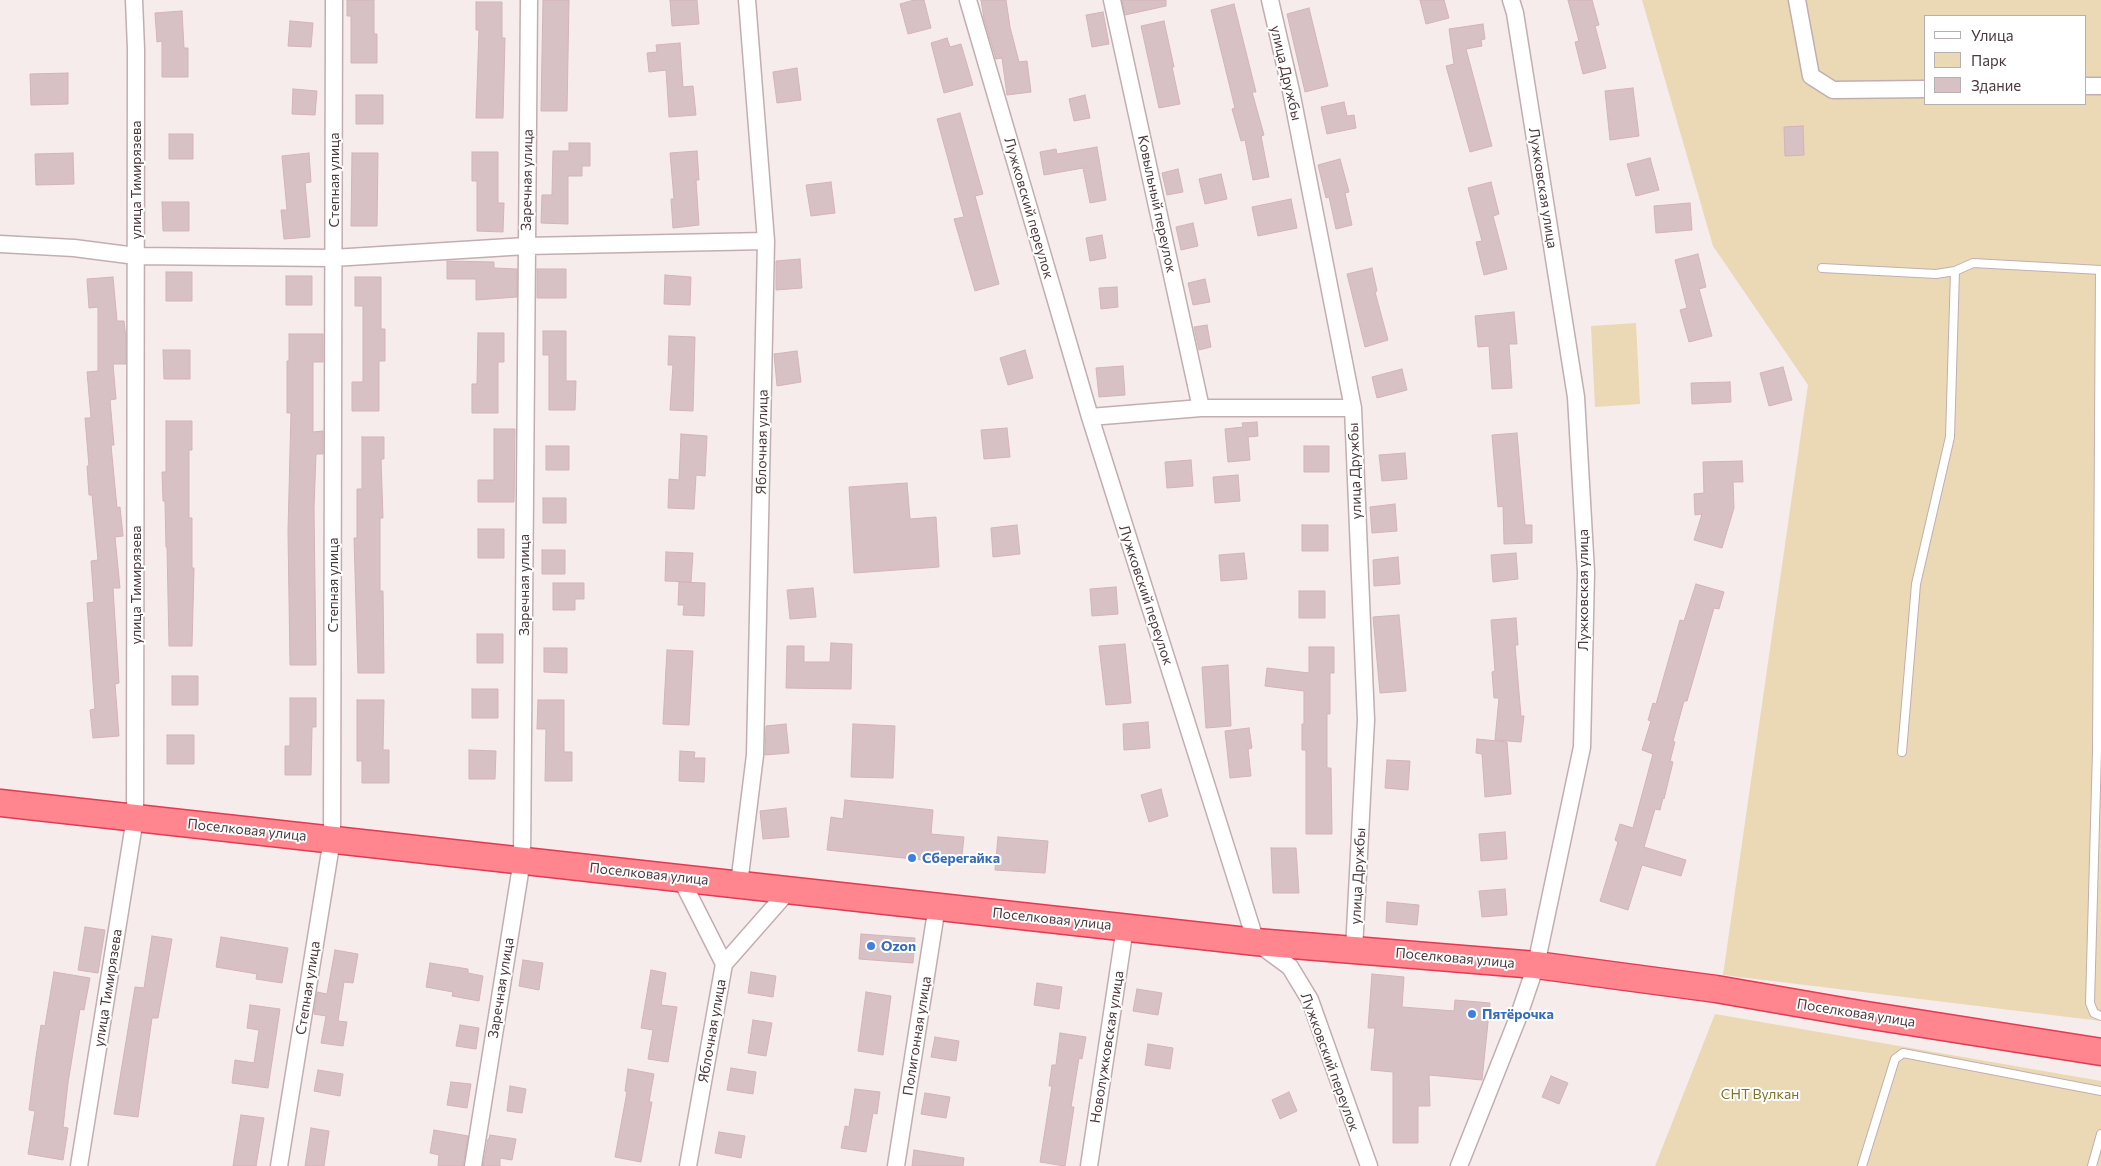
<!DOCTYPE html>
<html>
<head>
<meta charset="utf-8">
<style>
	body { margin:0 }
	#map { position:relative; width:2101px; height:1166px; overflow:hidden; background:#f6ecec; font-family:Commissioner,sans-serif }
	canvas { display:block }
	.legend { position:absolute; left:1924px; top:15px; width:162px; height:90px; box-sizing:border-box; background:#fff; border:1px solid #b7b0b1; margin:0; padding:6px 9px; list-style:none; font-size:15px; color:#4b393c }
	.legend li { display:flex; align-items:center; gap:10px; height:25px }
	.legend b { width:25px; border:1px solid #b7b0b1 }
</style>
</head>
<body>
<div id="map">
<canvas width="2101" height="1166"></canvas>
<ul class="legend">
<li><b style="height:6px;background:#fff"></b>Улица</li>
<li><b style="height:14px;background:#ead9b4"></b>Парк</li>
<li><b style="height:14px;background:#d8c1c4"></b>Здание</li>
</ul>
</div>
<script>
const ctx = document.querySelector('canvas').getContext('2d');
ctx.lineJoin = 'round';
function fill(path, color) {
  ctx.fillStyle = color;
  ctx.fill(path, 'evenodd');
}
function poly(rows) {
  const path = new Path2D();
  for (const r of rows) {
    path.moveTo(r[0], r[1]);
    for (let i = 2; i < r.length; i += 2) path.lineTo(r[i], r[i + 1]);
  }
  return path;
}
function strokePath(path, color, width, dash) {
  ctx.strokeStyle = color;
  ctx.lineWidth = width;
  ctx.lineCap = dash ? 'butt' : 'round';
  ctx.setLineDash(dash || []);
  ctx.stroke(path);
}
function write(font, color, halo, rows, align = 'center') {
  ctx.font = font + ' Commissioner,sans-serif';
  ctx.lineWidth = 4;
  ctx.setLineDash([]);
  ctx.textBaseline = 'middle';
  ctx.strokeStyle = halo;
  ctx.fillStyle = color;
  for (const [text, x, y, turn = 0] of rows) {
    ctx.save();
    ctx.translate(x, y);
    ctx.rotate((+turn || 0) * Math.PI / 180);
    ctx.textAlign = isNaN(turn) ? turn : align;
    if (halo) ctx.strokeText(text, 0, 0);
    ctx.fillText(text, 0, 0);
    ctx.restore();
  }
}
fill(poly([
	[1642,0,2101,0,2101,1021,1723,975,1808,385,1713,246],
	[1925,16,2085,16,2085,104,1925,104],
	[1636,323,1640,404,1595,407,1591,326],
	[1715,1014,2101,1081,2101,1166,1655,1166]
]), '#ead9b4');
const building = poly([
	[347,0,374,0,374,34,377,34,377,63,351,63,351,16,347,16,347,0],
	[543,0,569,0,567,111,541,111,543,0],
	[670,0,697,0,699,24,672,26,670,0],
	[914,0,924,0,931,28,908,34,900,4,914,0],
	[981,0,1006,0,1010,27,1019,62,1027,61,1031,92,1007,95,1002,58,996,59,984,19,981,0],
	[1122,0,1166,0,1166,6,1125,15,1122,0],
	[1420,0,1444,0,1449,18,1426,24,1420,0],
	[1568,0,1592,0,1599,25,1595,26,1606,68,1583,74,1575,42,1579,41,1568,0],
	[476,2,502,2,502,38,505,38,503,118,476,118,479,30,476,30,476,2],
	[1234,4,1256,92,1252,92,1264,135,1261,136,1269,177,1253,180,1245,140,1241,141,1232,109,1235,108,1211,10,1234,4],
	[1309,8,1328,86,1305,92,1287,14,1309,8],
	[182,11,184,48,188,48,188,77,162,77,162,41,157,42,155,13,182,11],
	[1103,12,1109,44,1092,47,1086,15,1103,12],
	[290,21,313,23,311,47,288,46,290,21],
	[1164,21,1174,67,1172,67,1180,104,1159,108,1141,26,1164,21],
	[1483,24,1485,39,1481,40,1482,46,1466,49,1492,146,1470,152,1446,66,1454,64,1449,29,1483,24],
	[947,38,950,47,961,44,973,85,944,93,931,43,947,38],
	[680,43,683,87,693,86,696,115,669,117,666,70,649,72,647,53,657,52,656,45,680,43],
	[797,68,801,100,777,103,773,72,797,68],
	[68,73,68,104,31,105,30,74,68,73],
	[1633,88,1639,136,1610,140,1605,91,1633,88],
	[293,89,317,91,315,115,292,114,293,89],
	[356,95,383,95,383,124,356,124,356,95],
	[1085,95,1090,118,1074,121,1069,99,1085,95],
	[1344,102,1347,116,1354,115,1356,128,1327,134,1321,107,1344,102],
	[960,113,983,194,975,196,999,284,975,291,954,219,964,217,937,119,960,113],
	[1803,126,1804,155,1785,156,1784,127,1803,126],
	[169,134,193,134,193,159,169,159,169,134],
	[569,143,590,143,590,166,582,166,582,176,568,176,568,224,541,223,542,195,552,195,553,151,569,151,569,143],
	[1097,147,1106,200,1090,203,1083,168,1044,175,1040,152,1056,149,1057,154,1097,147],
	[697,151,699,180,696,180,699,225,673,228,671,199,674,199,670,153,697,151],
	[472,152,498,152,498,203,504,203,503,232,477,231,477,181,472,181,472,152],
	[73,153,74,184,36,185,35,154,73,153],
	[309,153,311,182,305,183,310,237,284,239,281,210,287,210,282,156,309,153],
	[352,153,378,153,377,226,351,226,352,153],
	[1650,158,1659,190,1636,196,1627,164,1650,158],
	[1340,159,1349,192,1345,193,1352,225,1336,229,1329,197,1326,198,1318,165,1340,159],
	[1178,169,1183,192,1167,195,1162,173,1178,169],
	[1221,174,1227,199,1205,204,1199,179,1221,174],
	[831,182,835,213,811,216,806,185,831,182],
	[1491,182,1499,214,1493,216,1507,269,1484,275,1476,242,1482,241,1468,188,1491,182],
	[1291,199,1297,228,1258,236,1252,207,1291,199],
	[162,202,189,202,189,231,163,231,162,202],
	[1690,203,1692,230,1656,233,1654,206,1690,203],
	[1193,223,1198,246,1181,250,1176,227,1193,223],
	[1102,235,1106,258,1090,261,1086,238,1102,235],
	[1698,254,1706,287,1699,289,1712,336,1689,342,1680,310,1687,308,1675,260,1698,254],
	[800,259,802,288,776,290,776,261,800,259],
	[447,261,494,262,494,268,517,269,517,297,476,300,476,279,447,279,447,261],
	[1372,268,1377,291,1375,292,1388,340,1365,347,1347,274,1372,268],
	[537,269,566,269,566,298,537,298,537,269],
	[166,272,192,272,192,301,166,301,166,272],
	[665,275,691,277,690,305,664,304,665,275],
	[286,276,312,276,312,305,286,305,286,276],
	[113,277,117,321,124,321,126,338,126,364,113,364,116,399,110,400,114,445,111,445,117,508,120,507,123,536,115,537,120,588,113,588,119,683,115,684,119,736,93,738,90,710,95,709,87,603,94,602,91,561,98,560,92,495,89,495,87,466,89,466,85,418,91,418,87,372,98,371,98,307,89,308,87,279,113,277],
	[355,277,381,277,381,329,385,329,385,361,379,361,379,411,352,411,352,382,363,382,363,306,355,306,355,277],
	[1205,279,1210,302,1193,305,1188,283,1205,279],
	[1117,287,1118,307,1101,309,1099,288,1117,287],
	[1514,312,1517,344,1509,344,1512,388,1492,389,1489,346,1478,347,1475,316,1514,312],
	[1207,325,1211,347,1199,350,1194,327,1207,325],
	[543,331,566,331,566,381,576,381,575,410,549,410,549,355,543,355,543,331],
	[478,333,504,333,504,362,498,362,498,413,472,413,472,384,477,384,478,333],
	[289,334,323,334,323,362,313,362,313,432,323,431,323,454,316,454,314,508,316,665,290,665,288,531,291,413,287,413,287,361,289,361,289,334],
	[669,336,695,337,693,411,670,410,673,365,668,365,669,336],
	[163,350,190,350,190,379,164,379,163,350],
	[1025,350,1033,378,1008,385,1000,358,1025,350],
	[797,351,801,382,777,386,774,354,797,351],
	[1123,366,1125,395,1099,397,1096,368,1123,366],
	[1783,367,1792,400,1769,406,1760,373,1783,367],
	[1402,369,1407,390,1377,398,1372,377,1402,369],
	[1730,382,1731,402,1692,404,1691,383,1730,382],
	[166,421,192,421,192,450,189,450,189,518,192,518,192,568,194,568,192,646,169,646,167,547,166,547,165,501,163,501,162,472,166,472,166,421],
	[1257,422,1258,436,1248,437,1250,460,1228,462,1225,429,1243,427,1242,423,1257,422],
	[1007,428,1010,457,984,459,981,430,1007,428],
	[494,429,515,429,514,502,478,502,478,480,494,480,494,429],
	[1517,433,1525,525,1532,525,1532,543,1504,544,1503,506,1498,507,1492,435,1517,433],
	[681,434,707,436,705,476,696,475,694,509,668,508,669,479,679,480,681,434],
	[362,437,384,437,384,459,381,459,383,518,380,518,380,591,383,591,384,673,358,673,354,538,357,538,357,489,362,489,362,437],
	[546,446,569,446,569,470,546,470,546,446],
	[1304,446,1329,446,1329,472,1304,472,1304,446],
	[1405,453,1407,479,1382,481,1379,455,1405,453],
	[1191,460,1193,486,1167,488,1165,462,1191,460],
	[1742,461,1743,482,1733,482,1734,508,1722,548,1694,540,1702,514,1695,515,1694,494,1704,493,1703,462,1742,461],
	[1238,475,1240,501,1215,503,1213,477,1238,475],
	[907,483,910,519,936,517,939,567,854,573,849,487,907,483],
	[543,498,566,498,566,523,543,523,543,498],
	[1395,504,1397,531,1372,533,1370,507,1395,504],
	[1017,525,1020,554,993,557,991,528,1017,525],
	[1302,525,1328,525,1328,551,1302,551,1302,525],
	[478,529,504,529,504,558,478,558,478,529],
	[542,550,565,550,565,574,542,574,542,550],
	[666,552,693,553,691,582,665,581,666,552],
	[1244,553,1247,579,1221,581,1219,555,1244,553],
	[1516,553,1518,579,1493,582,1491,555,1516,553],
	[1398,557,1400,584,1374,586,1373,560,1398,557],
	[679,582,705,583,704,616,683,615,684,605,678,605,679,582],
	[553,583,584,583,584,599,575,599,575,610,553,610,553,583],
	[1696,584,1724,592,1719,609,1714,608,1687,701,1684,701,1673,741,1675,742,1670,761,1673,762,1664,799,1663,798,1660,810,1655,809,1644,847,1686,860,1681,876,1642,865,1628,910,1600,901,1618,842,1615,840,1620,824,1633,828,1653,754,1642,750,1651,721,1648,720,1653,703,1656,704,1680,620,1684,621,1696,584],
	[1116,587,1118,614,1092,616,1090,589,1116,587],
	[813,588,816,617,790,619,787,590,813,588],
	[1299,591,1325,591,1325,618,1299,618,1299,591],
	[1399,615,1406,691,1380,693,1373,617,1399,615],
	[1516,618,1518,645,1515,645,1521,716,1524,716,1521,742,1495,740,1499,698,1494,698,1492,672,1495,671,1491,620,1516,618],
	[477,634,503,634,503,663,477,663,477,634],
	[831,643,852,644,851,689,786,688,787,646,804,646,804,662,830,662,831,643],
	[1125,644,1131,703,1106,705,1099,646,1125,644],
	[1309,647,1334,647,1334,673,1330,673,1330,714,1327,714,1327,768,1331,768,1332,834,1306,834,1306,750,1302,750,1302,724,1304,724,1304,691,1265,686,1267,668,1309,673,1309,647],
	[544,648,567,648,567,673,544,672,544,648],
	[667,650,693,651,689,725,663,724,667,650],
	[1228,665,1231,726,1206,728,1202,667,1228,665],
	[172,676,198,676,198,705,172,705,172,676],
	[472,689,498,689,498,718,472,718,472,689],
	[290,698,316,698,316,727,312,727,311,775,285,775,285,746,290,746,290,698],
	[357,700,384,700,383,750,389,750,389,783,362,783,362,761,357,761,357,700],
	[538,700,564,700,564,752,572,752,572,781,545,781,546,729,537,729,538,700],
	[1148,722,1150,748,1124,750,1123,724,1148,722],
	[786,724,789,753,765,755,766,726,786,724],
	[853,724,895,726,893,778,851,777,853,724],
	[1249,728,1252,748,1248,749,1251,776,1230,778,1225,731,1249,728],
	[167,735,194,735,194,764,167,764,167,735],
	[1477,739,1507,742,1511,794,1485,797,1482,754,1476,753,1477,739],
	[469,750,496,751,495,779,469,779,469,750],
	[680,751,695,752,694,758,705,758,704,782,679,781,680,751],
	[1387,760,1410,761,1408,790,1385,788,1387,760],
	[1161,789,1168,816,1149,822,1141,795,1161,789],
	[845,800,933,810,931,834,964,837,961,864,827,850,831,817,843,819,845,800],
	[786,808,789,837,763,839,760,811,786,808],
	[1505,832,1507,859,1481,861,1479,834,1505,832],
	[998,837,1048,841,1045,873,995,870,998,837],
	[1271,848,1296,848,1299,893,1273,893,1271,848],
	[1505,889,1507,915,1482,917,1479,891,1505,889],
	[1387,902,1419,905,1417,925,1386,922,1387,902],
	[85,927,105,930,98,973,78,970,85,927],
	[861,934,915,938,913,963,859,959,861,934],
	[152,936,172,939,158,1018,152,1018,138,1117,114,1114,135,987,144,988,152,936],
	[221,937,288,948,282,983,256,979,257,974,216,967,221,937],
	[335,950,358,954,353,983,344,982,338,1021,347,1022,343,1046,321,1043,326,1016,314,1014,317,992,327,994,335,950],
	[523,960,543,963,539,990,519,986,523,960],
	[430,963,468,969,468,973,483,976,479,1001,452,996,453,992,426,987,430,963],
	[651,970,666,973,661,1005,677,1007,668,1062,648,1059,653,1030,641,1028,651,970],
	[54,972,90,978,84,1010,80,1009,68,1083,63,1127,68,1128,63,1160,28,1154,35,1111,29,1110,36,1057,41,1025,45,1026,54,972],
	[751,972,776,976,773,997,748,993,751,972],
	[1372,974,1404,977,1402,1007,1454,1011,1455,1000,1490,1003,1482,1080,1429,1075,1430,1106,1418,1106,1418,1143,1393,1143,1393,1072,1371,1070,1375,1028,1368,1028,1372,974],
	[1037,983,1062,987,1059,1009,1034,1005,1037,983],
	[1137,989,1162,993,1158,1015,1133,1011,1137,989],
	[866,992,891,996,883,1055,858,1051,866,992],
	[250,1005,280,1009,268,1088,232,1083,235,1060,254,1063,259,1030,247,1028,250,1005],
	[753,1020,772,1023,766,1056,748,1053,753,1020],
	[460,1025,479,1028,476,1049,456,1046,460,1025],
	[1060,1033,1086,1037,1082,1059,1079,1058,1071,1107,1074,1107,1065,1166,1040,1162,1052,1086,1049,1086,1052,1065,1056,1065,1060,1033],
	[935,1037,959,1041,956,1061,931,1057,935,1037],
	[1148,1044,1173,1048,1170,1069,1145,1065,1148,1044],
	[731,1068,756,1072,753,1094,727,1090,731,1068],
	[628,1069,654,1074,649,1102,652,1102,641,1162,615,1157,627,1092,625,1091,628,1069],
	[318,1070,343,1074,340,1096,314,1091,318,1070],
	[1551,1076,1568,1083,1559,1104,1542,1097,1551,1076],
	[451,1082,471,1084,467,1108,447,1105,451,1082],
	[510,1086,526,1089,522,1113,507,1111,510,1086],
	[855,1089,880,1092,877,1114,873,1113,866,1152,841,1148,845,1126,849,1127,855,1089],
	[1289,1092,1297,1111,1280,1119,1272,1100,1289,1092],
	[925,1093,950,1097,946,1118,921,1114,925,1093],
	[241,1115,264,1118,256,1166,233,1166,241,1115],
	[311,1128,329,1131,324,1166,305,1166,311,1128],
	[434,1130,468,1136,463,1166,438,1166,439,1155,430,1153,434,1130],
	[719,1132,745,1136,741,1158,715,1153,719,1132],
	[490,1135,516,1139,512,1160,500,1158,500,1166,483,1166,488,1139,489,1139,490,1135],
	[914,1150,964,1158,963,1166,912,1166,914,1150]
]);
fill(building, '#d8c1c4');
strokePath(building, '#d3b3b9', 1);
const service = poly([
	[1822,268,1936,274,1955,271],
	[2100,270,2097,751,2090,1003,2094,1013,2101,1016],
	[1902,752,1916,584,1950,437,1955,271,1973,263,2101,270],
	[1862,1166,1895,1059,1903,1053,2101,1091],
	[2092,1166,2101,1134]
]);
const minor = poly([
	[968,0,1090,417,1256,942,1290,967,1310,1000,1369,1166],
	[1112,0,1201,408],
	[1270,0,1291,91,1353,408,1366,720,1354,950],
	[1797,0,1811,76,1833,90,1925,89],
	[2085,86,2101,86],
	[0,244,74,248,136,256,333,258,526,246,766,241],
	[1090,417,1201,408,1353,408],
	[680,877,724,964],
	[739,884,755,755,766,241,747,0],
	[79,1166,135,818,136,49,134,0],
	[279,1166,332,839,334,0],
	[473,1166,522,860,529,0],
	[688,1166,724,964,790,889],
	[896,1166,937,906],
	[1089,1166,1125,927],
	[1459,1166,1519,1015,1536,965,1582,747,1586,572,1576,397,1515,13,1511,0]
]);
const trunk = poly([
	[0,803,1256,942,1536,965,1716,989,1860,1014,2101,1052]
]);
strokePath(service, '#c2aeb0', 10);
strokePath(minor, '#c2aeb0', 19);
strokePath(trunk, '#e23a52', 29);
strokePath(service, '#fff', 8);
strokePath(minor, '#fff', 16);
strokePath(trunk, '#ff858f', 26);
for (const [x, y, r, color] of [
	[912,858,5,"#3f7fe0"],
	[871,946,5,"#3f7fe0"],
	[1472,1014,5,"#3f7fe0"]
]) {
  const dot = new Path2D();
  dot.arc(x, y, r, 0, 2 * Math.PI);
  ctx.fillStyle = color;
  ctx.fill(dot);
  strokePath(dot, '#fff', 2);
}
write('14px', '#4b393c', '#fff', [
	["улица Дружбы",1286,73,77],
	["улица Тимирязева",136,180,-90],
	["Степная улица",334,180,-90],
	["Заречная улица",527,180,-89],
	["Лужковская улица",1543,188,81],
	["Ковыльный переулок",1157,204,78],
	["Лужковский переулок",1029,208,74],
	["Яблочная улица",762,442,-89],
	["улица Дружбы",1355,471,-92],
	["улица Тимирязева",136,585,-90],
	["Степная улица",333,585,-90],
	["Заречная улица",524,585,-90],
	["Лужковская улица",1583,590,-90],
	["Лужковский переулок",1146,595,72],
	["Поселковая улица",247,830,6],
	["Поселковая улица",649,874,6],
	["улица Дружбы",1358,876,-87],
	["Поселковая улица",1052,919,6],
	["Поселковая улица",1455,958,5],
	["улица Тимирязева",108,988,-81],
	["Степная улица",308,988,-81],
	["Заречная улица",501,988,-81],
	["Поселковая улица",1856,1013,9],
	["Яблочная улица",712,1031,-80],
	["Полигонная улица",917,1036,-81],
	["Новолужковская улица",1107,1047,-81],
	["Лужковский переулок",1330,1062,70]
]);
write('bold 14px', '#366cbe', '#fff', [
	["Сберегайка",922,858],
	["Ozon",881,946],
	["Пятёрочка",1482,1014]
], 'left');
write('14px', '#807229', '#fff', [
	["СНТ Вулкан",1760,1094]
]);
</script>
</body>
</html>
